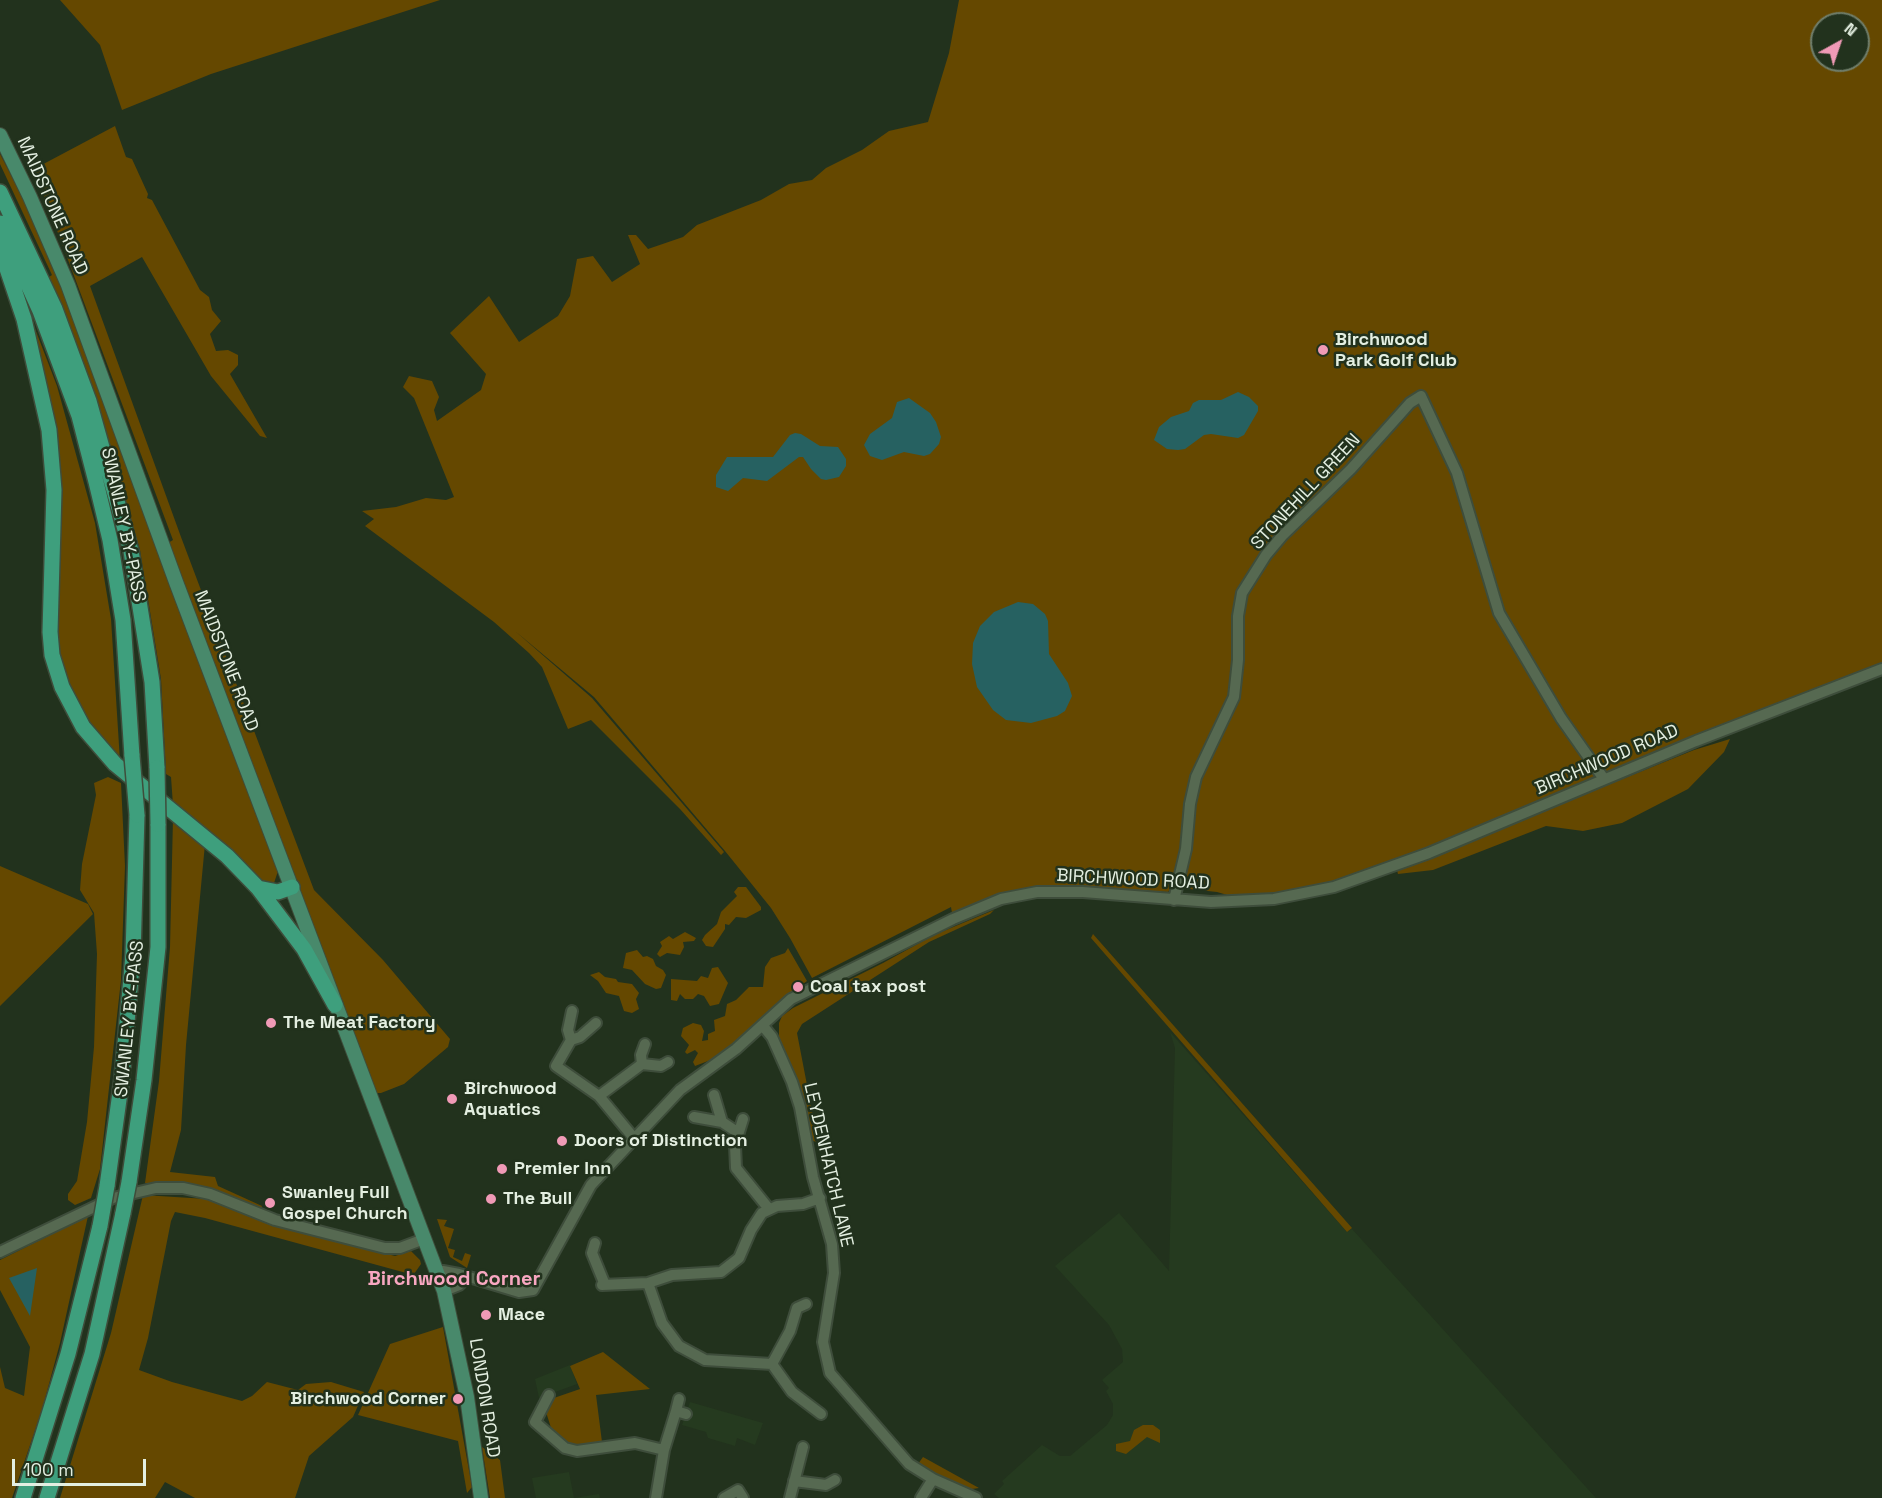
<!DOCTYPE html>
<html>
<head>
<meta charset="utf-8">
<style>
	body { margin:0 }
	#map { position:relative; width:1882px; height:1498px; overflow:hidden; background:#22321d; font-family:"Space Grotesk",sans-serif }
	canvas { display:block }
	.north { position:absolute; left:1810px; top:12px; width:60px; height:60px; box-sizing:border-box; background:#22321d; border:2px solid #707e6b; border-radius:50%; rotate:40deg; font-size:16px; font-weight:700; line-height:24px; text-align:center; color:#e4efe1 }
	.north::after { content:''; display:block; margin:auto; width:21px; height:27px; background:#f09ab6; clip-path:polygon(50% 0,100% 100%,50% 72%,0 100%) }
	.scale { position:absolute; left:12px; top:1459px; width:134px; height:27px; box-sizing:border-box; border:3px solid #e4efe1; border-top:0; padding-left:8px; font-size:18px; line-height:21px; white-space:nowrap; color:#e4efe1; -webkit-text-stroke:4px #22321d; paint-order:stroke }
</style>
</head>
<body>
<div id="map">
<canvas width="1882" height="1498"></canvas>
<div class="north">N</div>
<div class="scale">100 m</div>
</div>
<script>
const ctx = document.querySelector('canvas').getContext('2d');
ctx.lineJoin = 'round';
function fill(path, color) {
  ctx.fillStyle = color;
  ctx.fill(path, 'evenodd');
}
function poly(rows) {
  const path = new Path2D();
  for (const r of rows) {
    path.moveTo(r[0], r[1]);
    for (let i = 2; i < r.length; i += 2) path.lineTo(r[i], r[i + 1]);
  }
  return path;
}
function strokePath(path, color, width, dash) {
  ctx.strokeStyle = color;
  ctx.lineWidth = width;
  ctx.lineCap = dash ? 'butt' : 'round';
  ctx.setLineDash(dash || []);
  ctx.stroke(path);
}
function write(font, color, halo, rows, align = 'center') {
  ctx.font = font + ' "Space Grotesk",sans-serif';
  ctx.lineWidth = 5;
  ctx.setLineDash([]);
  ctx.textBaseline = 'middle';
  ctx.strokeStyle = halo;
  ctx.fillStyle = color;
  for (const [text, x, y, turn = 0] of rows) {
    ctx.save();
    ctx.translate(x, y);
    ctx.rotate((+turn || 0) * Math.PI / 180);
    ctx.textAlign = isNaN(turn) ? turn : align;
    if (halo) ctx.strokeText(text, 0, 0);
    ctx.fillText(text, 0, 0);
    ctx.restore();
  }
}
fill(poly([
	[1170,1032,1347,1232,1352,1229,1596,1498,999,1498,994,1494,1004,1484,1002,1481,1042,1445,1060,1456,1070,1456,1107,1425,1113,1415,1113,1404,1106,1391,1109,1388,1102,1380,1123,1362,1122,1349,1109,1325,1055,1266,1119,1213,1169,1271,1175,1048],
	[570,1365,577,1384,539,1398,535,1379],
	[690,1402,763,1423,755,1445,737,1438,735,1446,708,1438,706,1432,682,1425],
	[569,1472,574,1498,599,1494,600,1498,536,1498,532,1478]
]), '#253a1f');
fill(poly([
	[60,0,440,0,211,74,122,110,100,45],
	[959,0,1882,0,1882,669,1604,773,1499,824,1371,875,1248,901,1217,892,1180,888,1179,876,1168,892,1062,886,1002,893,952,913,951,907,812,978,790,938,771,908,725,851,594,697,515,631,592,698,724,852,721,855,680,809,591,720,568,729,542,667,529,653,494,622,365,526,374,519,362,511,396,507,426,498,446,500,454,497,414,398,403,387,409,376,432,381,439,397,434,410,437,421,481,390,486,374,450,333,489,296,519,342,558,316,570,296,577,259,593,256,612,282,640,264,628,235,636,235,648,249,683,237,697,225,761,200,789,184,812,180,826,168,862,150,889,131,928,122,949,53],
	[1822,24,1858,24,1858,60,1822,60],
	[115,126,126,157,132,159,148,194,147,198,152,200,200,290,209,297,212,310,221,321,210,334,216,351,228,350,238,355,238,365,230,374,267,438,260,436,211,376,142,257,90,286,181,537,314,890,383,960,450,1039,448,1047,404,1084,381,1093,375,1093,168,543,173,540,34,169],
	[0,154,24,200,62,287,169,584,278,871,274,883,270,885,263,883,173,805,171,777,166,774,161,679,140,550,102,419,49,277,52,275,0,164],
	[29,313,57,386,95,523,111,619,120,761,86,720,67,682,56,642,57,550],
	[1730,739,1724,752,1688,789,1622,823,1583,831,1546,826,1433,870,1398,874,1397,870,1694,750],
	[108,777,121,783,125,866,121,980,100,1169,91,1198,75,1205,68,1200,68,1194,77,1181,87,1122,94,1047,97,954,94,913,80,890,82,864,96,795,94,783],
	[173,818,205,844,186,1045,181,1130,170,1172,215,1177,218,1186,262,1206,261,1209,212,1189,182,1184,145,1183,159,1081,170,947],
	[0,866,88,904,93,914,0,1006],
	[738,887,746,887,761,907,761,910,746,918,736,917,729,925,725,924,725,929,713,947,706,946,702,940,705,935,717,924,721,912,737,896,734,892],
	[994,910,990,914,929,942,802,1024,797,1033,818,1142,813,1141,805,1101,779,1037,779,1023,782,1016,793,1008,883,963,934,935],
	[685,932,696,938,694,941,683,942,684,947,680,955,667,953,660,957,657,954,662,946,660,942,669,936,673,939],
	[1093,934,1352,1228,1347,1232,1091,938],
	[788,948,807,981,777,1003,759,1024,721,1056,695,1066,693,1062,698,1053,695,1050,687,1054,685,1052,689,1045,681,1036,683,1028,693,1023,701,1025,704,1031,702,1041,708,1040,708,1034,715,1031,714,1020,725,1016,727,1004,736,1000,749,987,763,987,765,967,771,958,785,953],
	[637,950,643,957,647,956,653,959,656,966,663,970,666,975,661,988,656,989,645,984,632,970,623,968,626,953],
	[718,967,728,983,719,1004,710,1006,704,996,698,994,693,999,685,999,680,994,677,1001,671,1000,671,979,697,981,701,976,708,978,712,968],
	[599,972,605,977,616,979,618,982,632,984,639,993,636,999,639,1009,632,1013,624,1011,619,996,606,993,598,981,590,975],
	[143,1195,207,1199,270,1224,395,1256,411,1251,420,1260,421,1264,414,1274,410,1274,205,1218,175,1212,171,1221,148,1338,139,1370,172,1382,242,1401,252,1396,267,1382,298,1390,306,1384,331,1382,364,1392,353,1417,309,1456,295,1498,195,1498,165,1482,155,1498,60,1498,111,1333],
	[88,1216,60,1343,42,1410,12,1498,0,1498,0,1367,5,1388,24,1396,30,1347,0,1290,0,1260],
	[437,1219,447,1220,444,1226,454,1229,448,1248,455,1250,453,1257,462,1261,465,1253,471,1255,467,1268,450,1257],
	[443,1327,472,1487,467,1493,458,1441,358,1415,390,1344],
	[603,1352,650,1389,596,1395,602,1442,577,1445,568,1443,552,1431,546,1412,551,1399,580,1389,570,1366],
	[1143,1425,1153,1425,1160,1430,1160,1443,1147,1437,1126,1454,1116,1451,1116,1444,1130,1441,1134,1430],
	[482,1447,500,1460,505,1498,490,1498],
	[923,1457,979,1488,965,1490,926,1470,918,1464]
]), '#654800');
fill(poly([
	[1238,392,1249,397,1258,406,1258,411,1244,435,1238,438,1211,434,1204,435,1185,449,1178,450,1167,449,1154,440,1159,427,1171,417,1189,411,1193,403,1199,400,1221,400],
	[909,398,930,413,936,422,941,437,939,444,930,454,924,456,904,452,882,460,870,456,864,445,870,434,892,418,897,402],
	[795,433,801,434,820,446,838,447,846,459,846,466,839,477,826,480,821,479,811,469,803,457,799,457,767,481,743,478,728,491,716,487,716,475,727,457,773,457,790,435],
	[1018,602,1033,604,1045,614,1048,621,1049,654,1068,683,1072,696,1065,711,1057,716,1031,723,1006,720,993,710,977,687,972,664,973,643,980,626,994,612],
	[37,1268,30,1316,9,1278]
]), '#266161');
const minor = poly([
	[1174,900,1186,849,1190,804,1196,777,1234,697,1238,660,1238,616,1242,593,1266,555,1282,536,1351,469,1410,403,1421,396,1457,473,1499,613,1561,718,1604,779],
	[572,1011,568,1030,571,1040,556,1066,599,1096,633,1137],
	[763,1026,772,1037,792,1082,800,1107,813,1177,832,1244,834,1273,823,1342,830,1373,909,1464,933,1479,976,1498],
	[571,1040,580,1037,596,1023],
	[642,1064,661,1066,668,1062],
	[714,1095,722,1122,737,1132],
	[599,1096,642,1064,641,1055,645,1044],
	[694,1117,722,1122],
	[743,1119,735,1145,736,1168,769,1209],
	[820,1198,803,1204,777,1206,762,1213,751,1230,739,1258,721,1272,672,1275,648,1283,662,1323,679,1346,705,1360,772,1364,792,1392,821,1414],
	[595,1243,592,1253,605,1285],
	[0,1252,113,1198,156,1188,183,1188,210,1194,275,1220,385,1248,400,1248,424,1239],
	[436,1272,443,1271,459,1274,519,1292,533,1290,591,1185,680,1090,736,1049,791,999,953,919,1001,899,1037,892,1083,892,1211,902,1274,899,1334,887,1429,853,1696,741,1882,669],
	[602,1285,648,1283],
	[444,1291,459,1285,466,1278],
	[772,1364,790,1331,797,1308,806,1304],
	[549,1395,535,1422,565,1448,577,1451,635,1443,664,1450],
	[676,1411,679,1399],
	[794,1481,826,1485,835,1480],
	[656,1498,664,1450,676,1411,686,1414],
	[724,1498,738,1490,743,1498],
	[790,1498,803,1447],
	[921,1498,933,1479]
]);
const major = poly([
	[0,135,30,197,68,285,176,582,444,1291,467,1397,481,1498]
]);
const highway = poly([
	[0,192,55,309,89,401,131,551,152,682,157,768],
	[0,223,40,311,79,416,96,482,110,540,123,620,132,756],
	[0,248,24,319,49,430,54,490,50,632,52,655,62,687,83,727,115,764,227,856,258,888,304,949,335,1005],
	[258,888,278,892,292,887],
	[129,1182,144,1080,158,947,158,824],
	[107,1186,122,1078,133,955,137,815],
	[23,1498,68,1354,100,1226],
	[47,1498,92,1354,123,1213]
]);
strokePath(minor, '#3e4d3b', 14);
strokePath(major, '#3e4d3b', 16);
strokePath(highway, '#3e4d3b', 18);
strokePath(minor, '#566951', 10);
strokePath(major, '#48896b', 14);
strokePath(highway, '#3e9f7d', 15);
const highwayBridge = poly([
	[132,756,137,815],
	[157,768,158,824],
	[123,1213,129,1182],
	[100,1226,107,1186]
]);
strokePath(highwayBridge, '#3e4d3b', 18, []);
strokePath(highwayBridge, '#3e9f7d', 15);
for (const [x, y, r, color] of [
	[1323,350,6,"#f09ab6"],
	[798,987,6,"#f09ab6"],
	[271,1023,6,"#f09ab6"],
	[452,1099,6,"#f09ab6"],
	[562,1141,6,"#f09ab6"],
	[502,1169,6,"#f09ab6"],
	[491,1199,6,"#f09ab6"],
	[270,1203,6,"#f09ab6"],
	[486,1315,6,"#f09ab6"],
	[458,1399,6,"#f09ab6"]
]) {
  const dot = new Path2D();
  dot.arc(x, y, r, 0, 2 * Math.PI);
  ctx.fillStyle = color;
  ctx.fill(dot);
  strokePath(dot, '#22321d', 2);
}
write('18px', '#e4efe1', '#22321d', [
	["MAIDSTONE ROAD",52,206,66],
	["STONEHILL GREEN",1306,492,-47],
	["SWANLEY BY-PASS",123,525,78],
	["MAIDSTONE ROAD",226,661,69],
	["BIRCHWOOD ROAD",1607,760,-23],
	["BIRCHWOOD ROAD",1133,880,3],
	["SWANLEY BY-PASS",130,1019,-84],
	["LEYDENHATCH LANE",828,1165,77],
	["LONDON ROAD",484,1398,81]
]);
write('bold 18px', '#e4efe1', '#22321d', [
	["Birchwood",1335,340],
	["Park Golf Club",1335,361],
	["Coal tax post",810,987],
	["The Meat Factory",283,1023],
	["Birchwood",464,1089],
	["Aquatics",464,1110],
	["Doors of Distinction",574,1141],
	["Premier Inn",514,1169],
	["Swanley Full",282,1193],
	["Gospel Church",282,1214],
	["The Bull",503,1199],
	["Mace",498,1315],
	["Birchwood Corner",446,1399,"right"]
], 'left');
write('bold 20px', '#f8a7c1', '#22321d', [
	["Birchwood Corner",454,1280]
]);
</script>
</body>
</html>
